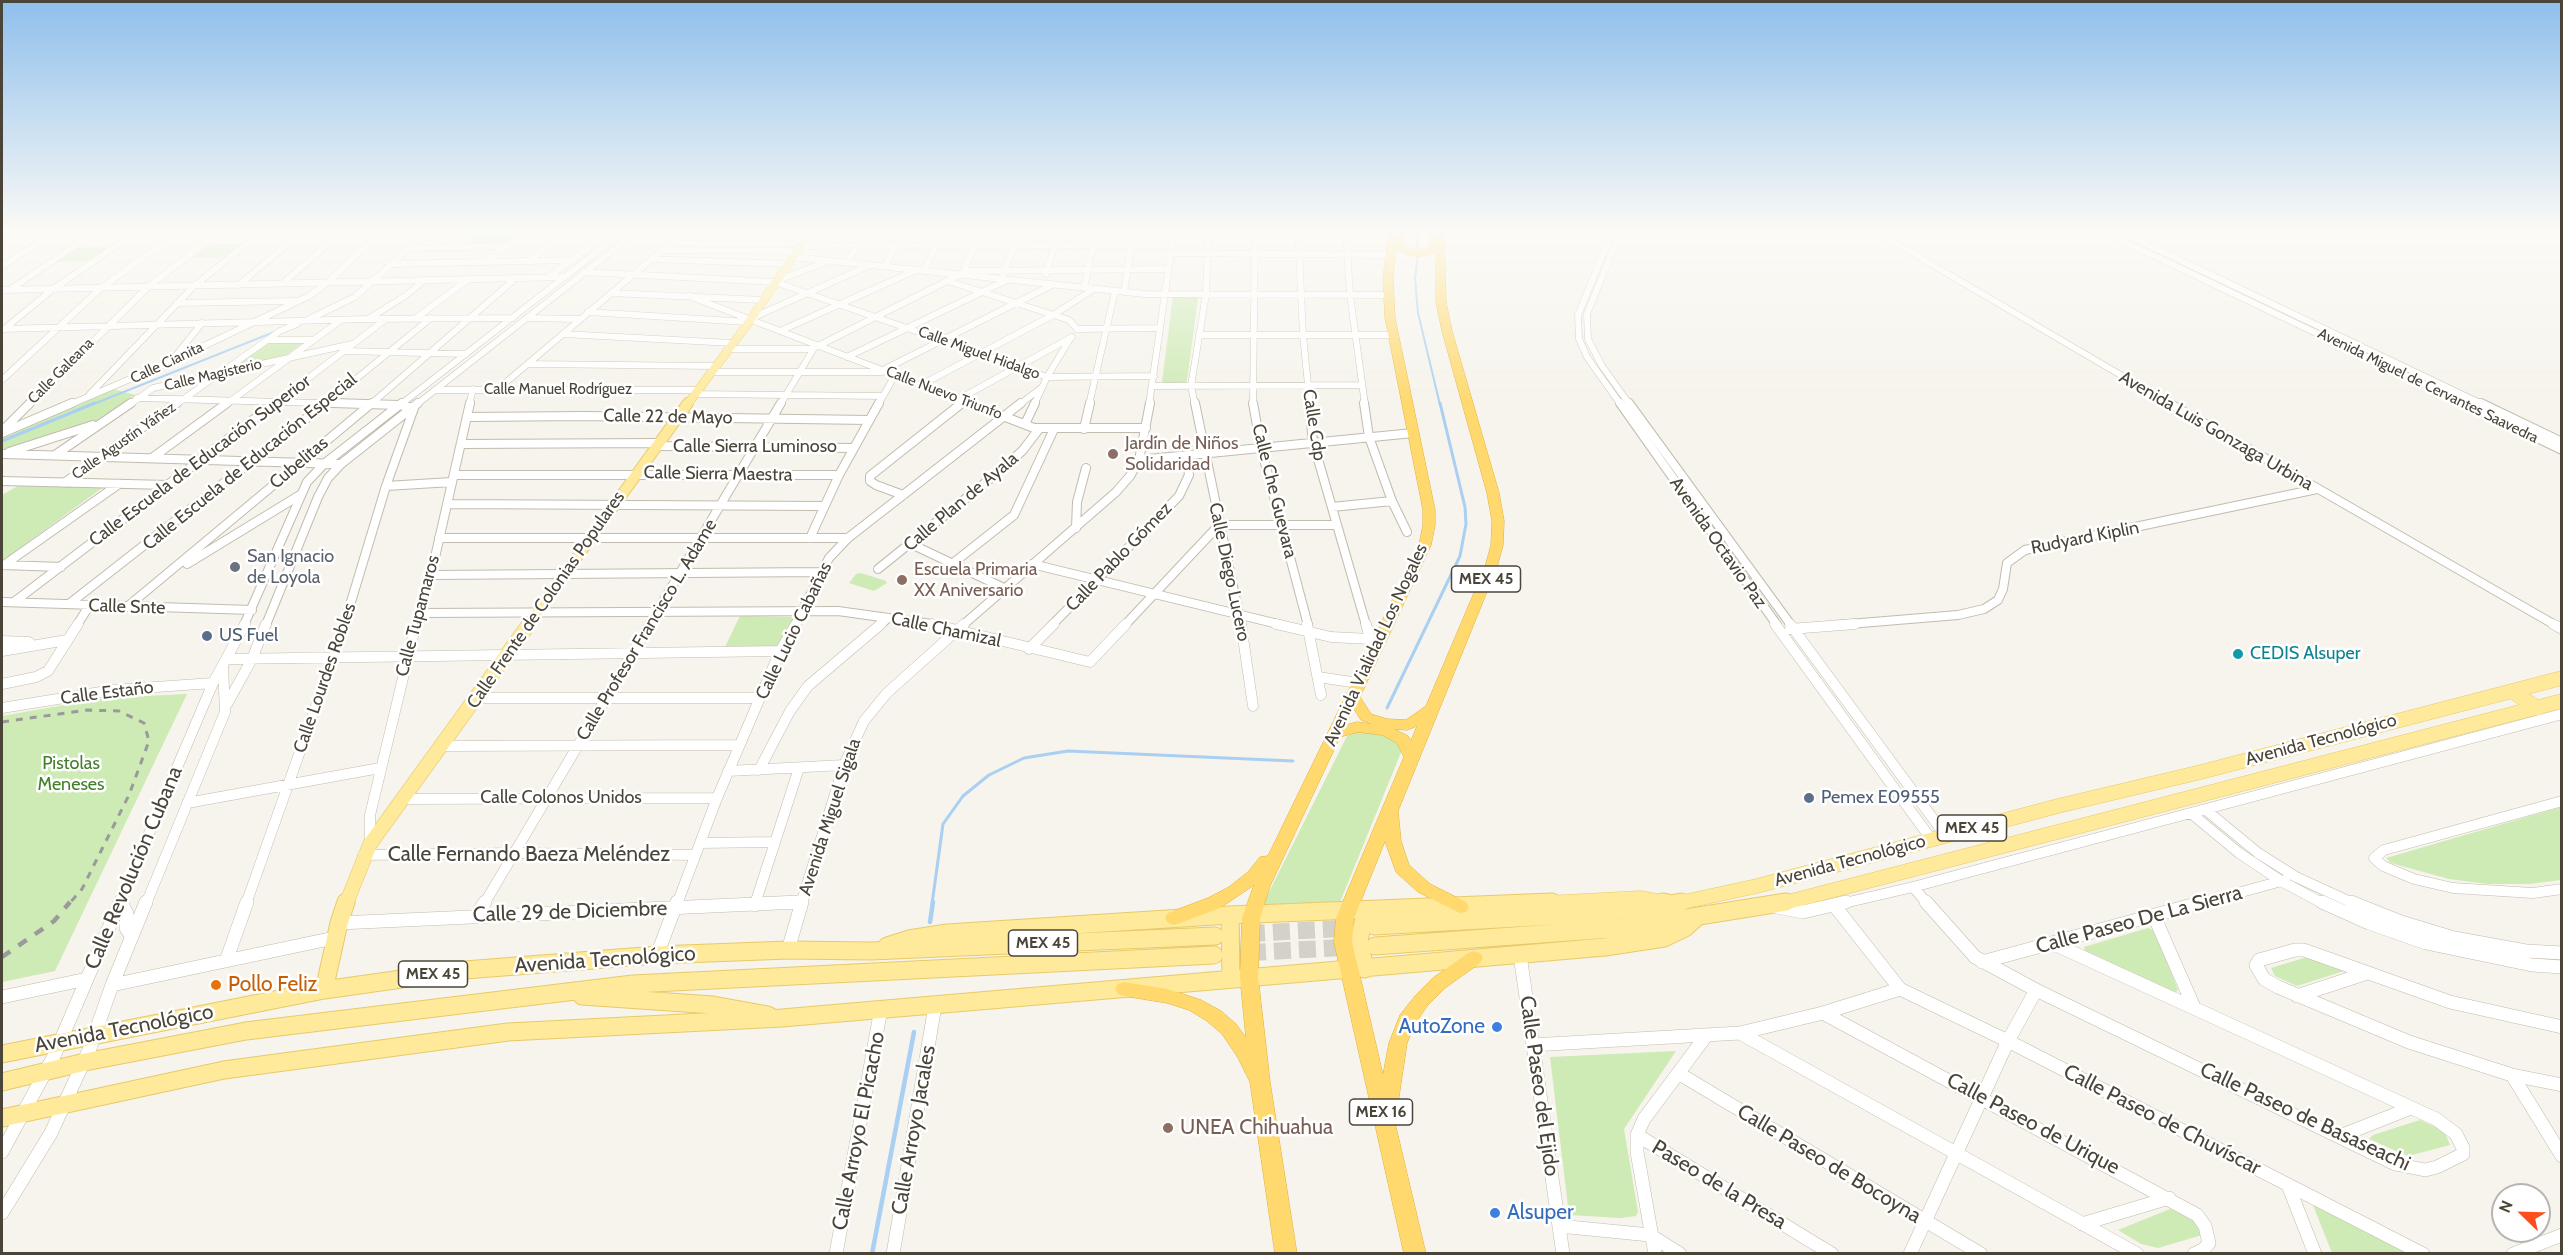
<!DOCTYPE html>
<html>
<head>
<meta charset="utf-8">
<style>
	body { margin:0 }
	#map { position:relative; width:2563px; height:1255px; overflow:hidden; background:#f6f4ec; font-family:Cabin,sans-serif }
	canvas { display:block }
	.frame { position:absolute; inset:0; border:3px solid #4b4539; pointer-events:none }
	.north { position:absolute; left:2491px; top:1183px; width:60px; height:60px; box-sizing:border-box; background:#fff; border:2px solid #b7b5b0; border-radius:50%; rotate:293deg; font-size:16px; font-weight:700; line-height:24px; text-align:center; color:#4b4539 }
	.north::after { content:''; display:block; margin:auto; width:21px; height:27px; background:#fd4e1c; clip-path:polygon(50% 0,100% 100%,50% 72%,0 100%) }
</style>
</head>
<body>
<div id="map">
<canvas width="2563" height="1255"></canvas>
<div class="frame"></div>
<div class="north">N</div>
</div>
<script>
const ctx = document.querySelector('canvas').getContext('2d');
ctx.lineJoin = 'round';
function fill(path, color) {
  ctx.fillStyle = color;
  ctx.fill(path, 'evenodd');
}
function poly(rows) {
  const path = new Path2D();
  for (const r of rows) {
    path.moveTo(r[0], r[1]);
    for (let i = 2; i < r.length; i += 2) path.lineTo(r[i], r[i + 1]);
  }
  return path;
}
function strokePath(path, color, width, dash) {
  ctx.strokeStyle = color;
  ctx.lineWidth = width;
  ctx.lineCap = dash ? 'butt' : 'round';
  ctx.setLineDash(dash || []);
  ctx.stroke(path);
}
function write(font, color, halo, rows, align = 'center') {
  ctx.font = font + ' Cabin,sans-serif';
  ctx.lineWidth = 5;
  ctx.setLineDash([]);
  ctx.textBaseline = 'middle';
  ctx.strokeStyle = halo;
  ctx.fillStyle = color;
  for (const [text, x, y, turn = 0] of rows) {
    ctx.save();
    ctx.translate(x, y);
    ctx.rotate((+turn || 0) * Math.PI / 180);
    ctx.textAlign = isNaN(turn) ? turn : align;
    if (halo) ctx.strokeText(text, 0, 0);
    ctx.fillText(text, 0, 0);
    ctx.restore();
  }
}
fill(poly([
	[477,233,519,233,503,244,466,245],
	[242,244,225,257,191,258,208,245],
	[109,247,91,261,56,262,76,248],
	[1194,295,1198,298,1187,381,1184,384,1164,383,1162,382,1173,296],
	[272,341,306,341,284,357,231,368],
	[113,389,136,395,91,424,2,452,2,434],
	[18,486,101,487,102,488,2,561,2,495],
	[861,573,886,581,887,583,874,591,849,583,856,574],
	[740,616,792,617,793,618,778,648,724,649],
	[187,694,55,971,2,982,2,716,103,698],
	[1359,730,1371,731,1398,739,1402,750,1338,907,1260,910,1347,736],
	[2561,807,2561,880,2529,884,2488,884,2449,879,2391,863,2386,858],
	[2148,928,2155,931,2178,990,2175,993,2085,951,2084,947],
	[2304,958,2312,958,2344,971,2297,986,2275,976,2271,968],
	[1676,1051,1624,1129,1638,1212,1636,1216,1620,1218,1569,1215,1550,1057],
	[2420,1120,2444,1131,2450,1145,2408,1156,2369,1139,2373,1135],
	[2313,1205,2411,1253,2332,1253],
	[2170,1209,2196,1221,2202,1235,2158,1248,2141,1244,2118,1230]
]), '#ceeab5');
strokePath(poly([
	[1417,230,1418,255,1415,278,1418,313,1440,405],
	[91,405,274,332]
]), '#a9cff2', 2);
strokePath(poly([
	[2,441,95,403],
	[1387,708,1460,556,1466,524,1465,507,1440,403],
	[932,904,943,824,963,796,989,775,1024,758,1068,751,1293,761]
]), '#a9cff2', 3);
strokePath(poly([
	[930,922,933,902],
	[872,1254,914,1032]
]), '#a9cff2', 4.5);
strokePath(poly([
	[1223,935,1349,928],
	[1224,954,1350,947]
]), '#d4d1c8', 17, [17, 8]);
const minorFar3 = poly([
	[1298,230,1303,335,1310,405],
	[1346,230,1350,295,1365,405],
	[1613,230,1578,315,1579,339,1587,357,1621,405],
	[1621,230,1587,314,1588,339,1602,366,1630,405],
	[1873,230,2172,405],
	[2100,230,2467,405],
	[2117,230,2484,405],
	[471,231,571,230],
	[678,237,806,238],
	[2,242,22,230],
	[818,245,829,230],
	[800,246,1171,245],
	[410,248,507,246],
	[662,250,797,251],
	[1170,253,1390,255],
	[793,257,1145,294,1388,295],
	[652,259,788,264],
	[528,261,571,230],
	[484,262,529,230],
	[847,263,867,230],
	[394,264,571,260],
	[2,266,59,230],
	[885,266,905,230],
	[924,271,943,230],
	[969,271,1168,269],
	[584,272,775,282,1047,377,1154,376],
	[1046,274,1059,230],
	[1003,275,1020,230],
	[549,277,611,230],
	[776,281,826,262],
	[948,281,1069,320,1077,329,1159,328],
	[283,283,344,230],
	[239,285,304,230],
	[1084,288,1096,230],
	[11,289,98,230],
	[2,290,564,277],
	[1124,292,1134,230],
	[611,293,763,300],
	[689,296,973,405],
	[177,303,294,301],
	[588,312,748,322],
	[416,318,469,279],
	[527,318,578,319],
	[752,318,868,266],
	[309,319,355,297,429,230],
	[368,319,405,296,425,280],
	[2,329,367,319,513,318],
	[3,330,53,289,139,230],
	[780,331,914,271],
	[563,334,732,343],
	[1199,335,1394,335],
	[268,340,313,340],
	[727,349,813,349],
	[344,351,466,354],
	[847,357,1007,280],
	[174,358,202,323],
	[528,364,714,366],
	[883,370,1052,285],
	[710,372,882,372],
	[2,380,101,288,181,230],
	[921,385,1053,315,1094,289],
	[1153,386,1362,385],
	[498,389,686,230],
	[437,390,697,390],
	[694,394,882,396],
	[89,395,194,286,264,230],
	[137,398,389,405],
	[959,399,1072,337],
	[29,405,148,287,222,230],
	[69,405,170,362,309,296,327,283,383,230],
	[129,405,153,388,352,344],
	[175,405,280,331,297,324],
	[225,405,341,320],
	[273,405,386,319],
	[324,405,431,318],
	[370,405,516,278],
	[400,405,625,230],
	[416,405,639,230],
	[469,405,473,389],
	[780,405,814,348,959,275,964,271,981,230],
	[878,405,895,375],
	[960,405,965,401],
	[1019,405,1041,388],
	[1034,405,1047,377,1070,339],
	[1089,405,1115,291],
	[1149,405,1174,230],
	[1195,405,1191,386,1206,294,1208,240,1199,230],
	[1253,405,1255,230]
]);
const minorFar2 = poly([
	[333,403,399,405,414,408,386,486,344,625],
	[969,403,1034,428,1146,428],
	[1195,403,1241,625],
	[1253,403,1261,448,1308,625],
	[1309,403,1313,442,1366,625],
	[1364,403,1369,437,1392,501,1407,532],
	[1620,403,1777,625],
	[1629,403,1791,625],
	[2169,403,2555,625],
	[2464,403,2562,450],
	[2481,403,2562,442],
	[467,417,585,416,869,420],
	[1025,424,1035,403],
	[1084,429,1090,403],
	[3,430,30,403],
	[2,433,72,403],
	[461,444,658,443],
	[656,446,854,448],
	[9,452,93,425],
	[4,454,341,464,418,403],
	[55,455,131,403],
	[152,458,227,403],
	[1139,460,1413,433],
	[454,475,839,475],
	[2,481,169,485],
	[64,483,177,403],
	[386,486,452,482],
	[903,495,876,485,870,481,870,476,962,403],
	[447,504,824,506],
	[1332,507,1392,501],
	[1076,528,1077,502,1086,468],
	[439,538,848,538],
	[810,538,839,475,879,403],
	[911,544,1004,588],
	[187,564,300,495],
	[952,564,1014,515,1054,429],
	[1032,564,1282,625],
	[4,565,119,484],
	[4,565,61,567],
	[878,569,1006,466,1023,450,1039,429],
	[431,575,820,572],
	[2,602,252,610],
	[14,602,275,403],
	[69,604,326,403],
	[127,607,372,403],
	[421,613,838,611,939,625],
	[77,625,89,606],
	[244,625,307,482,324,464,402,403],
	[266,625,318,497,328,478,341,464],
	[416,625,431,575,470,403],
	[649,625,781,403],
	[795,625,829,558,848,538,1021,403],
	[880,625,888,618],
	[963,625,1116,492,1130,476,1139,460,1150,403],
	[1052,625,1179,496,1189,475,1187,457],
	[1125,625,1219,525,1337,525],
	[1837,625,1958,615,1984,609,1998,600,2003,589,2007,563,2025,550,2317,489]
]);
const minorFar1 = poly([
	[932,624,1090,662,1126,624],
	[1241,624,1253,706],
	[1276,624,1331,637,1370,639],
	[1307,624,1321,695],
	[1366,624,1373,649],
	[1775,624,1931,839],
	[1790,624,1945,835],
	[2553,624,2562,629],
	[1790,629,1855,624],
	[2,641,29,642],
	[1029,649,1054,624],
	[2,651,67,640],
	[227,659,780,651],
	[1318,677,1358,683],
	[2,684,36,677,48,671,78,624],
	[476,698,760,698],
	[227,704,252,659,266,624],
	[2,708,113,690,213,683],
	[443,746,740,745],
	[759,770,790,711,808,686,881,624],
	[728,771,844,765],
	[404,799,717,798],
	[2562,801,2384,850,2374,858,2383,866,2414,879,2453,888,2533,893,2562,889],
	[187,803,380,768],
	[2206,810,2258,853,2296,877,2355,904],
	[2192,814,2239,853,2281,881,2324,904],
	[700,843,774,842],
	[370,844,370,815,416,624],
	[363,855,513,853,695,855],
	[1913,887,1928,904],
	[120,900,122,904],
	[119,904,213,683,245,624],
	[146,904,225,712,223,666],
	[246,904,345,624],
	[484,904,650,624],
	[677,904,717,798,780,651,796,624],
	[755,904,799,768],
	[772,904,802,902],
	[801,904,844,765,864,721,887,693,964,624],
	[1840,904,1913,887,2562,714],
	[2198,904,2285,880]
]);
const minor = poly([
	[121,902,127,914,126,928,132,937],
	[1926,902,1975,957,2036,990,2395,1164,2425,1170,2437,1167,2463,1154,2463,1148,2456,1134,2436,1119,2054,944],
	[2322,902,2369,923,2426,943,2532,965,2562,967],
	[2351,902,2401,922,2454,938,2526,951,2562,953],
	[755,905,756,902],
	[1834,905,1900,989,2008,1041,2423,1254],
	[1777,907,1803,912,1846,902],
	[477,915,485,902],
	[2154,916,2194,1007],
	[339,923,799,902],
	[788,950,802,902],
	[657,955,677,902],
	[1520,955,1563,1254],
	[226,961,247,902],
	[1982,962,2203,902],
	[112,985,334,938],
	[2297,996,2367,973],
	[2,997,87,979],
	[1823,1013,2197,1215,2205,1226,2209,1243,2204,1249,2194,1254],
	[2562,1027,2450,1002,2304,950,2295,950,2259,960,2256,965,2264,979,2278,987,2409,1042,2512,1075,2562,1085],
	[1740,1033,2137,1254],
	[1532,1045,1740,1033,1823,1013,1900,989],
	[1678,1073,1981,1254],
	[2512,1075,2562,1156],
	[1637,1135,1832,1254],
	[2340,1136,2411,1108],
	[2,1152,54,1056,120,902],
	[2288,1185,2315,1254],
	[2,1213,51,1133,90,1048,112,985,146,902],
	[2082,1224,2169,1198],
	[1559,1226,1650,1235,1680,1254],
	[836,1254,881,1009],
	[893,1254,935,1006],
	[1655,1254,1637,1152,1637,1135,1644,1119,1706,1036],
	[1910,1254,2008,1041,2036,990],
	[2513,1254,2562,1235]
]);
const majorFar3 = poly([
	[687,405,749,322,811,230]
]);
const majorFar2 = poly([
	[528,625,688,403]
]);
const majorFar1 = poly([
	[2511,691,2538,708],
	[346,904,370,844,529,624],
	[1527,904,1640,898,1668,903],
	[1674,904,1757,886,2058,806,2201,772,2562,678],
	[1780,904,2562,701]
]);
const major = poly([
	[1663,902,1668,903],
	[1230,915,1231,979],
	[1374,926,1588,914,1654,908,1681,902],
	[887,946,909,939,947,933,1230,915,1552,902],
	[1375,946,1624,928,1786,902],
	[1365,969,1359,940,1366,910],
	[324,990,339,923,346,902],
	[582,996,713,1005,768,1015],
	[2,1054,324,990,465,970,657,955,788,950,871,951,1215,936],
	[2,1082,85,1062,246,1031,633,984,1214,955],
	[2,1118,224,1070,508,1032,782,1018,1605,947,1664,938,1685,928,1695,919]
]);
const highway = poly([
	[1389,230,1403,230,1404,247,1413,250,1428,249,1431,232,1444,230,1446,302,1452,331,1499,493,1504,521,1503,545,1497,567,1398,811,1401,841,1409,865,1430,884,1466,902,1469,907,1466,912,1460,913,1418,892,1396,872,1385,841,1354,918,1352,942,1383,1075,1389,1043,1400,1015,1415,996,1433,978,1468,953,1474,951,1480,953,1483,958,1480,963,1445,988,1427,1006,1415,1024,1407,1043,1395,1123,1426,1254,1404,1254,1334,942,1336,918,1404,757,1397,743,1382,735,1358,732,1340,737,1270,886,1260,918,1258,977,1270,1082,1297,1254,1275,1254,1250,1082,1237,1056,1222,1034,1207,1021,1189,1010,1167,1003,1124,996,1118,994,1115,989,1118,984,1124,982,1167,989,1201,1000,1221,1011,1236,1024,1246,1038,1240,977,1242,918,1254,885,1220,908,1180,923,1174,925,1168,923,1165,918,1168,913,1208,898,1229,887,1248,872,1260,857,1268,856,1419,545,1423,525,1423,510,1385,318,1383,279,1389,230],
	[1396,246,1397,250,1412,256,1425,256,1436,252,1436,302,1442,331,1487,493,1492,521,1491,545,1485,567,1426,706,1406,720,1387,719,1371,714,1360,697,1431,545,1435,525,1435,510,1395,318,1393,279,1396,246],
	[1354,709,1361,720,1372,724,1357,722,1346,725,1354,709],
	[1417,726,1411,741,1408,736,1394,729,1407,730,1417,726]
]);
strokePath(minorFar3, '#c2bcae', 7);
strokePath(minorFar2, '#c2bcae', 10);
strokePath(minorFar1, '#c2bcae', 11);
strokePath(minor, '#c2bcae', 14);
strokePath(majorFar3, '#e7ca69', 9);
strokePath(majorFar2, '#e7ca69', 12);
strokePath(majorFar1, '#e7ca69', 15);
strokePath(major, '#e7ca69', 19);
strokePath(highway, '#e1b03b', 1);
strokePath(minorFar3, '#fff', 6);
strokePath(minorFar2, '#fff', 8);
strokePath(minorFar1, '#fff', 10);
strokePath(minor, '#fff', 13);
strokePath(majorFar3, '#ffea9c', 8);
strokePath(majorFar2, '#ffea9c', 10);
strokePath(majorFar1, '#ffea9c', 14);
strokePath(major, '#ffea9c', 17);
fill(highway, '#ffd96e');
strokePath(poly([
	[2,722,87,710,119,711,144,723,149,741,129,795,82,889,69,904]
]), '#9a9a9a', 3, [7, 7]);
strokePath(poly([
	[2,957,54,921,70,902]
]), '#9a9a9a', 4.5, [10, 10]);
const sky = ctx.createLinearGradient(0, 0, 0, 405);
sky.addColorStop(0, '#8fbfec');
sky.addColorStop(0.57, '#fbfaf6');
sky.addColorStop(1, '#fbfaf600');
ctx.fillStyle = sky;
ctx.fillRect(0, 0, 2563, 405);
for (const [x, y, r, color] of [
	[1113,454,6,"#8d6e63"],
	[235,567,6,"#6b7280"],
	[902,580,6,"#8d6e63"],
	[207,636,6,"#5c6f8a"],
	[2238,654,6,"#0f9aa8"],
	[1809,798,6,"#5c6f8a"],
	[216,985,6,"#e8710a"],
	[1497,1027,6,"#3f7fe0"],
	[1168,1128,6,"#8d6e63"],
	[1495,1213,6,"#3f7fe0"]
]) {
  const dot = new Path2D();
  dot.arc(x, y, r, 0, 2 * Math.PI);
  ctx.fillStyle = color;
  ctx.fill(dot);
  strokePath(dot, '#fff', 2);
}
write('15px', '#4b4539', '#fff', [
	["Calle Miguel Hidalgo",979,353,20],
	["Calle Cianita",167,363,-25],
	["Calle Galeana",61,371,-45],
	["Calle Magisterio",213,375,-13],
	["Avenida Miguel de Cervantes Saavedra",2428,386,26],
	["Calle Manuel Rodríguez",558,390],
	["Calle Nuevo Triunfo",944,393,21],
	["Calle Agustín Yáñez",124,441,-35]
]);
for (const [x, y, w] of [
	[1486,579,69],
	[1972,828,69],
	[1043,943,69],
	[433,974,69],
	[1381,1112,63]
]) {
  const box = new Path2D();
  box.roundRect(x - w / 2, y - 13, w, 26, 4.5);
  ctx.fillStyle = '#fff';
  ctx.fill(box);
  strokePath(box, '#4b4539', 1.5);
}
write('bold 16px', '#4b4539', null, [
	["MEX 45",1486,579],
	["MEX 45",1972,828],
	["MEX 45",1043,943],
	["MEX 45",433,974],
	["MEX 16",1381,1112]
]);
write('18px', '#4b4539', '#fff', [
	["Calle 22 de Mayo",668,417,1],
	["Calle Cdp",1314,425,81],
	["Avenida Luis Gonzaga Urbina",2216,431,30],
	["Calle Sierra Luminoso",755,447],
	["Calle Escuela de Educación Superior",200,461,-37],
	["Calle Escuela de Educación Especial",250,462,-39],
	["Cubelitas",299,463,-40],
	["Calle Sierra Maestra",718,474,1],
	["Calle Che Guevara",1274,491,76],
	["Calle Plan de Ayala",961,502,-40],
	["Rudyard Kiplin",2085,538,-11],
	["Avenida Octavio Paz",1718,543,55],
	["Calle Pablo Gómez",1119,557,-46],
	["Calle Diego Lucero",1229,572,78],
	["Calle Frente de Colonias Populares",546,600,-55],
	["Calle Snte",127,607,2],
	["Calle Tupamaros",418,616,-75],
	["Calle Profesor Francisco L. Adame",647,630,-59],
	["Calle Chamizal",946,630,12],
	["Calle Lucio Cabañas",794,631,-64],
	["Avenida Vialidad Los Nogales",1376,645,-65],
	["Calle Lourdes Robles",325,678,-71],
	["Calle Estaño",107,693,-7],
	["Avenida Tecnológico",2321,740,-15],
	["Calle Colonos Unidos",561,798],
	["Avenida Miguel Sigala",830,817,-72],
	["Avenida Tecnológico",1850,861,-15]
]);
write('18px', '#785e54', '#fff', [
	["Jardín de Niños",1125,444],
	["Solidaridad",1125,465],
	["Escuela Primaria",914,570],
	["XX Aniversario",914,591]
], 'left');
write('18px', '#5b616d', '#fff', [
	["San Ignacio",247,557],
	["de Loyola",247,578]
], 'left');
write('18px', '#4e5e75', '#fff', [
	["US Fuel",219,636],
	["Pemex E09555",1821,798]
], 'left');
write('18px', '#0d838f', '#fff', [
	["CEDIS Alsuper",2250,654]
], 'left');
write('18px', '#447f2a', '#fff', [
	["Pistolas",71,764],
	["Meneses",71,785]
]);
write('21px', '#4b4539', '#fff', [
	["Calle Fernando Baeza Meléndez",529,855],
	["Calle Revolución Cubana",134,868,-67],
	["Calle 29 de Diciembre",570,912,-2],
	["Calle Paseo De La Sierra",2139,920,-15],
	["Avenida Tecnológico",605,960,-4],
	["Avenida Tecnológico",124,1029,-11],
	["Calle Paseo del Ejido",1539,1086,82],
	["Calle Paseo de Basaseachi",2305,1117,25],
	["Calle Paseo de Chuvíscar",2162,1120,27],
	["Calle Paseo de Urique",2033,1124,28],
	["Calle Arroyo Jacales",914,1130,-80],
	["Calle Arroyo El Picacho",859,1131,-79],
	["Calle Paseo de Bocoyna",1829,1164,31],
	["Paseo de la Presa",1719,1185,31]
]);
write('21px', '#c56008', '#fff', [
	["Pollo Feliz",228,985]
], 'left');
write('21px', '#366cbe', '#fff', [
	["AutoZone",1485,1027],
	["Alsuper",1507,1213,"left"]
], 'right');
write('21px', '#785e54', '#fff', [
	["UNEA Chihuahua",1180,1128]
], 'left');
</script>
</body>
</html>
